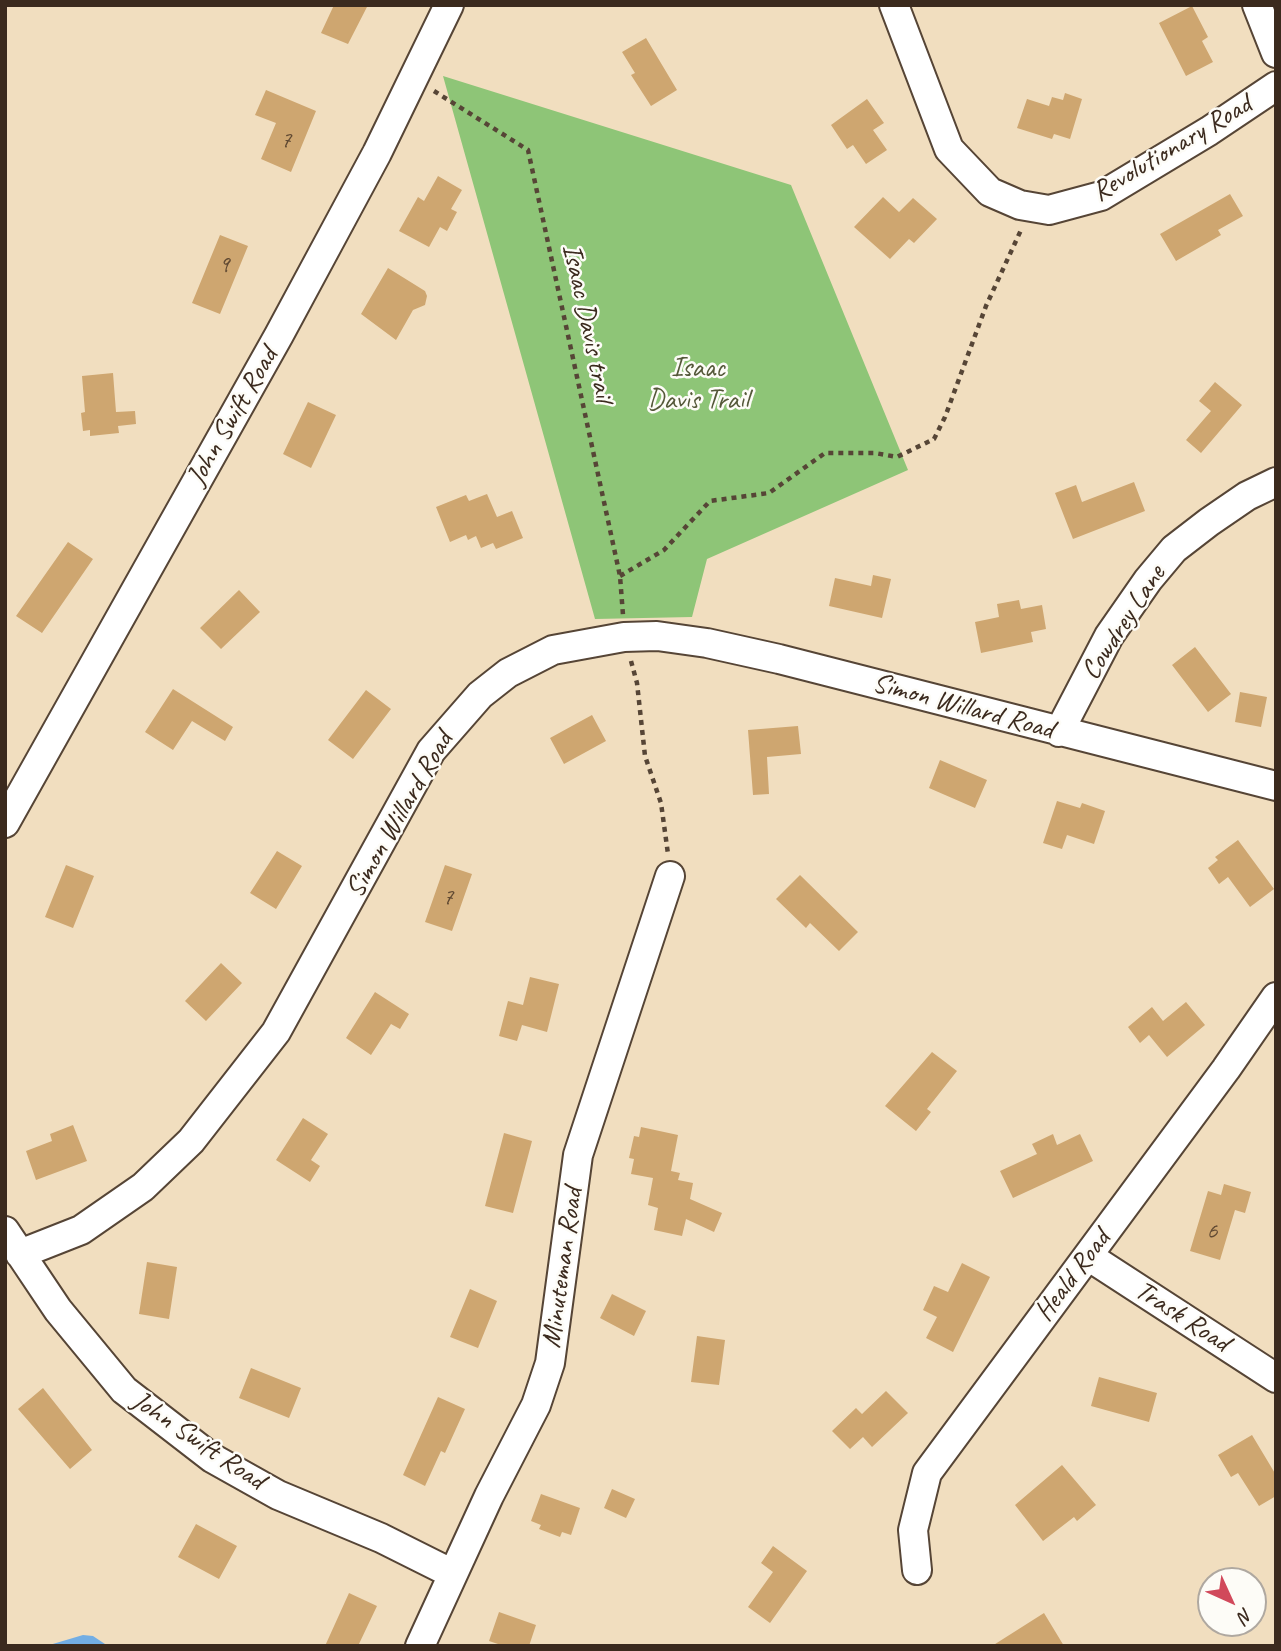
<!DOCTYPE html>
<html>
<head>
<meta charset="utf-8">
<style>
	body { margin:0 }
	#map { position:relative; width:1281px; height:1651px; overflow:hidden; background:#f1debf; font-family:Caveat,sans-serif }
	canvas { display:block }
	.frame { position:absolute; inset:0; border:7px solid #3b2a1e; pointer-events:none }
	.north { position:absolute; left:1197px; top:1567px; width:70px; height:70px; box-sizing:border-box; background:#fdfcf7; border:2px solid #afa8a0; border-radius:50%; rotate:135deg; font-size:19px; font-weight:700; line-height:28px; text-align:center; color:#3b2a1e }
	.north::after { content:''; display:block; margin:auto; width:24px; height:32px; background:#d1495b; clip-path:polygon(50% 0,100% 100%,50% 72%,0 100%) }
</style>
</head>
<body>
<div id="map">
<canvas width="1281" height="1651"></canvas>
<div class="frame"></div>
<div class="north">N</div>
</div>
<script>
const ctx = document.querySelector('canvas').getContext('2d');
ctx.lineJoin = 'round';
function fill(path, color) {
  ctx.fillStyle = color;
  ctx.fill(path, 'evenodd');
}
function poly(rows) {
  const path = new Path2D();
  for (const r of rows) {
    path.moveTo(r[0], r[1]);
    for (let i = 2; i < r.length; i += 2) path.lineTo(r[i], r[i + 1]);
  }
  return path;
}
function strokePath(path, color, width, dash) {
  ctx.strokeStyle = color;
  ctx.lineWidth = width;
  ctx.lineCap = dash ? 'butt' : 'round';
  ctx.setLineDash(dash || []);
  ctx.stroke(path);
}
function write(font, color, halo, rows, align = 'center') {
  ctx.font = font + ' Caveat,sans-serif';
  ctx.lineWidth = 5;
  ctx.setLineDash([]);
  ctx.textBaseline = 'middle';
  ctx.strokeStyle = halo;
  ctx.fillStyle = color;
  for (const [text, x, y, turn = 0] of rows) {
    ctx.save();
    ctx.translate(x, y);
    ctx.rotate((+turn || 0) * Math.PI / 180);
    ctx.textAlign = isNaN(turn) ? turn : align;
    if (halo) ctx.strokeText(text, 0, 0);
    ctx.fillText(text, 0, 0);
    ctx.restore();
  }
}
fill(poly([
	[443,76,791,185,908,470,707,559,692,617,595,619]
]), '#8ec577');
fill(poly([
	[83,1635,93,1636,108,1646,46,1646]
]), '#73aee4');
fill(poly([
	[334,5,368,5,348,44,321,33],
	[1192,6,1208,37,1202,41,1213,62,1186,76,1159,23],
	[646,38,677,90,651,106,631,75,635,73,622,52],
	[266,90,316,111,291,172,261,159,276,123,255,115],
	[1065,93,1082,99,1070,139,1054,134,1052,139,1017,128,1027,99,1049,106,1052,97,1063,100],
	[867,99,884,123,873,130,887,150,866,164,853,145,847,149,831,125],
	[438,176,462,190,451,209,457,212,447,231,440,227,429,247,399,231,418,197,424,201],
	[1230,194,1243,216,1218,230,1221,235,1176,261,1160,234],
	[883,197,899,212,913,198,937,219,914,243,909,239,890,259,854,227],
	[220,235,248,246,220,314,192,303],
	[388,268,425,291,427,296,425,305,413,310,396,340,361,314],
	[113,373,116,412,135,411,136,424,118,426,119,433,90,436,90,430,83,431,81,413,85,412,82,376],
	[1215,382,1242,405,1201,453,1186,440,1211,411,1199,401],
	[308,402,336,415,311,468,283,454],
	[1134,482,1145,511,1073,539,1055,493,1076,485,1082,502],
	[487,494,497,517,512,511,523,538,496,549,493,543,481,548,476,536,468,540,466,535,450,542,436,507,466,495,469,501],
	[68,542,93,559,42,633,16,616],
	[873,575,891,579,882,618,829,606,835,578,871,586],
	[239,590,260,612,221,649,200,628],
	[1019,600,1021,609,1042,605,1046,629,1031,632,1033,642,981,653,975,622,999,617,997,604],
	[1195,647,1231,694,1208,712,1172,665],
	[173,689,233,727,225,741,192,721,173,750,145,732],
	[366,690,391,709,353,759,328,740],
	[1240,692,1267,697,1261,727,1235,722],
	[592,715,606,741,564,764,550,738],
	[798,726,801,754,767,757,769,794,753,795,748,730],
	[940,760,987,780,975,808,929,788],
	[1057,801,1080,808,1082,803,1105,811,1094,844,1067,835,1062,849,1043,843],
	[1238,840,1274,889,1250,907,1228,877,1219,884,1208,868,1218,860,1215,857],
	[277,851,302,866,276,909,250,893],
	[66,865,94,876,73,928,45,917],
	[445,865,472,874,452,931,425,922],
	[800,875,858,932,839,951,810,923,806,928,776,899],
	[221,963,242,983,206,1021,185,1001],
	[530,977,559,984,547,1032,522,1025,517,1041,499,1036,508,1001,523,1005],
	[375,992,409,1014,400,1029,391,1024,371,1055,346,1038],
	[1186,1002,1205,1025,1167,1057,1149,1035,1140,1043,1128,1027,1152,1007,1163,1021],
	[932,1052,957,1071,927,1109,931,1112,916,1131,885,1106],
	[303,1118,328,1134,311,1160,320,1166,310,1182,276,1160],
	[73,1125,87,1161,36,1180,26,1151,52,1141,50,1134],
	[641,1127,678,1135,671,1171,680,1173,678,1180,693,1183,690,1199,722,1213,714,1232,686,1219,682,1236,654,1230,658,1208,648,1205,653,1178,631,1174,634,1159,629,1158,634,1136,639,1137],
	[504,1133,532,1141,513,1213,485,1206],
	[1053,1134,1057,1145,1080,1134,1093,1161,1013,1198,1000,1171,1037,1154,1032,1144],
	[1224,1184,1251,1192,1245,1213,1235,1210,1220,1260,1190,1251,1208,1191,1221,1195],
	[147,1262,177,1267,169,1319,139,1314],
	[962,1263,990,1277,953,1352,926,1338,937,1317,923,1310,934,1286,948,1292],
	[470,1289,497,1301,478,1348,450,1337],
	[612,1294,646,1311,634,1336,600,1318],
	[697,1336,725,1340,719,1385,691,1382],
	[251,1368,301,1388,289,1418,239,1398],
	[1099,1377,1157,1393,1149,1422,1091,1406],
	[43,1388,92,1450,70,1469,18,1409],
	[886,1391,908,1413,872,1447,863,1437,850,1449,832,1431,856,1408,862,1414],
	[438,1397,465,1409,445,1453,441,1451,425,1486,403,1475],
	[1252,1435,1276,1475,1276,1496,1259,1506,1238,1473,1231,1477,1218,1455],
	[1062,1465,1096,1505,1077,1521,1074,1517,1043,1541,1015,1505],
	[612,1489,635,1499,626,1518,604,1508],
	[541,1494,580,1508,571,1535,562,1532,560,1537,539,1529,541,1525,531,1521],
	[196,1524,237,1546,219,1579,178,1557],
	[773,1546,807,1571,770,1623,748,1607,773,1572,761,1563],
	[349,1593,377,1606,358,1646,325,1646],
	[499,1612,536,1625,529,1646,504,1646,489,1641],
	[1044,1613,1064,1646,992,1646]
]), '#cea670');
const street = poly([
	[894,5,949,149,990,192,1020,205,1049,210,1101,196,1209,131,1276,86],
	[1257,5,1276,53],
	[1059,732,1109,636,1148,580,1174,549,1209,522,1247,496,1276,482],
	[5,823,279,335,377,153,449,5],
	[5,1231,58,1310,124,1390,212,1458,278,1495,381,1538,453,1574],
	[20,1254,81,1230,143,1187,191,1141,276,1032,431,751,480,695,508,673,553,650,624,637,657,636,707,643,779,659,1276,786],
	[1088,1256,1276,1378],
	[917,1570,913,1530,927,1473,1226,1069,1276,997],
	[420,1646,489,1496,536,1405,550,1363,578,1155,670,876]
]);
strokePath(street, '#564536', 32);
strokePath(poly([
	[434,91,528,150,620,576,623,615],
	[620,576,664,550,710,501,769,493,825,453,875,453,897,457,934,439,945,417,986,306,1021,230],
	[631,661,637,683,645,756,661,803,668,854]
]), '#564536', 4.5, [5, 5]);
strokePath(street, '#fff', 28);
write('24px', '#604932', null, [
	["7",286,141],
	["9",224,266],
	["7",448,898],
	["6",1212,1232]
]);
write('28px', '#3b2a1e', '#fdfcf7', [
	["Revolutionary Road",1172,149,-31],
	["Isaac Davis trail",587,323,78],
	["John Swift Road",233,417,-60],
	["Cowdrey Lane",1124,623,-57],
	["Simon Willard Road",963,707,15],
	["Simon Willard Road",400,815,-60],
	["Minuteman Road",563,1268,-82],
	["Heald Road",1073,1276,-53],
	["Trask Road",1182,1317,33],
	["John Swift Road",198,1441,34]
]);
write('28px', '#545839', '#fdfcf7', [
	["Isaac",698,369],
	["Davis Trail",698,401]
]);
</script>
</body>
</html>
